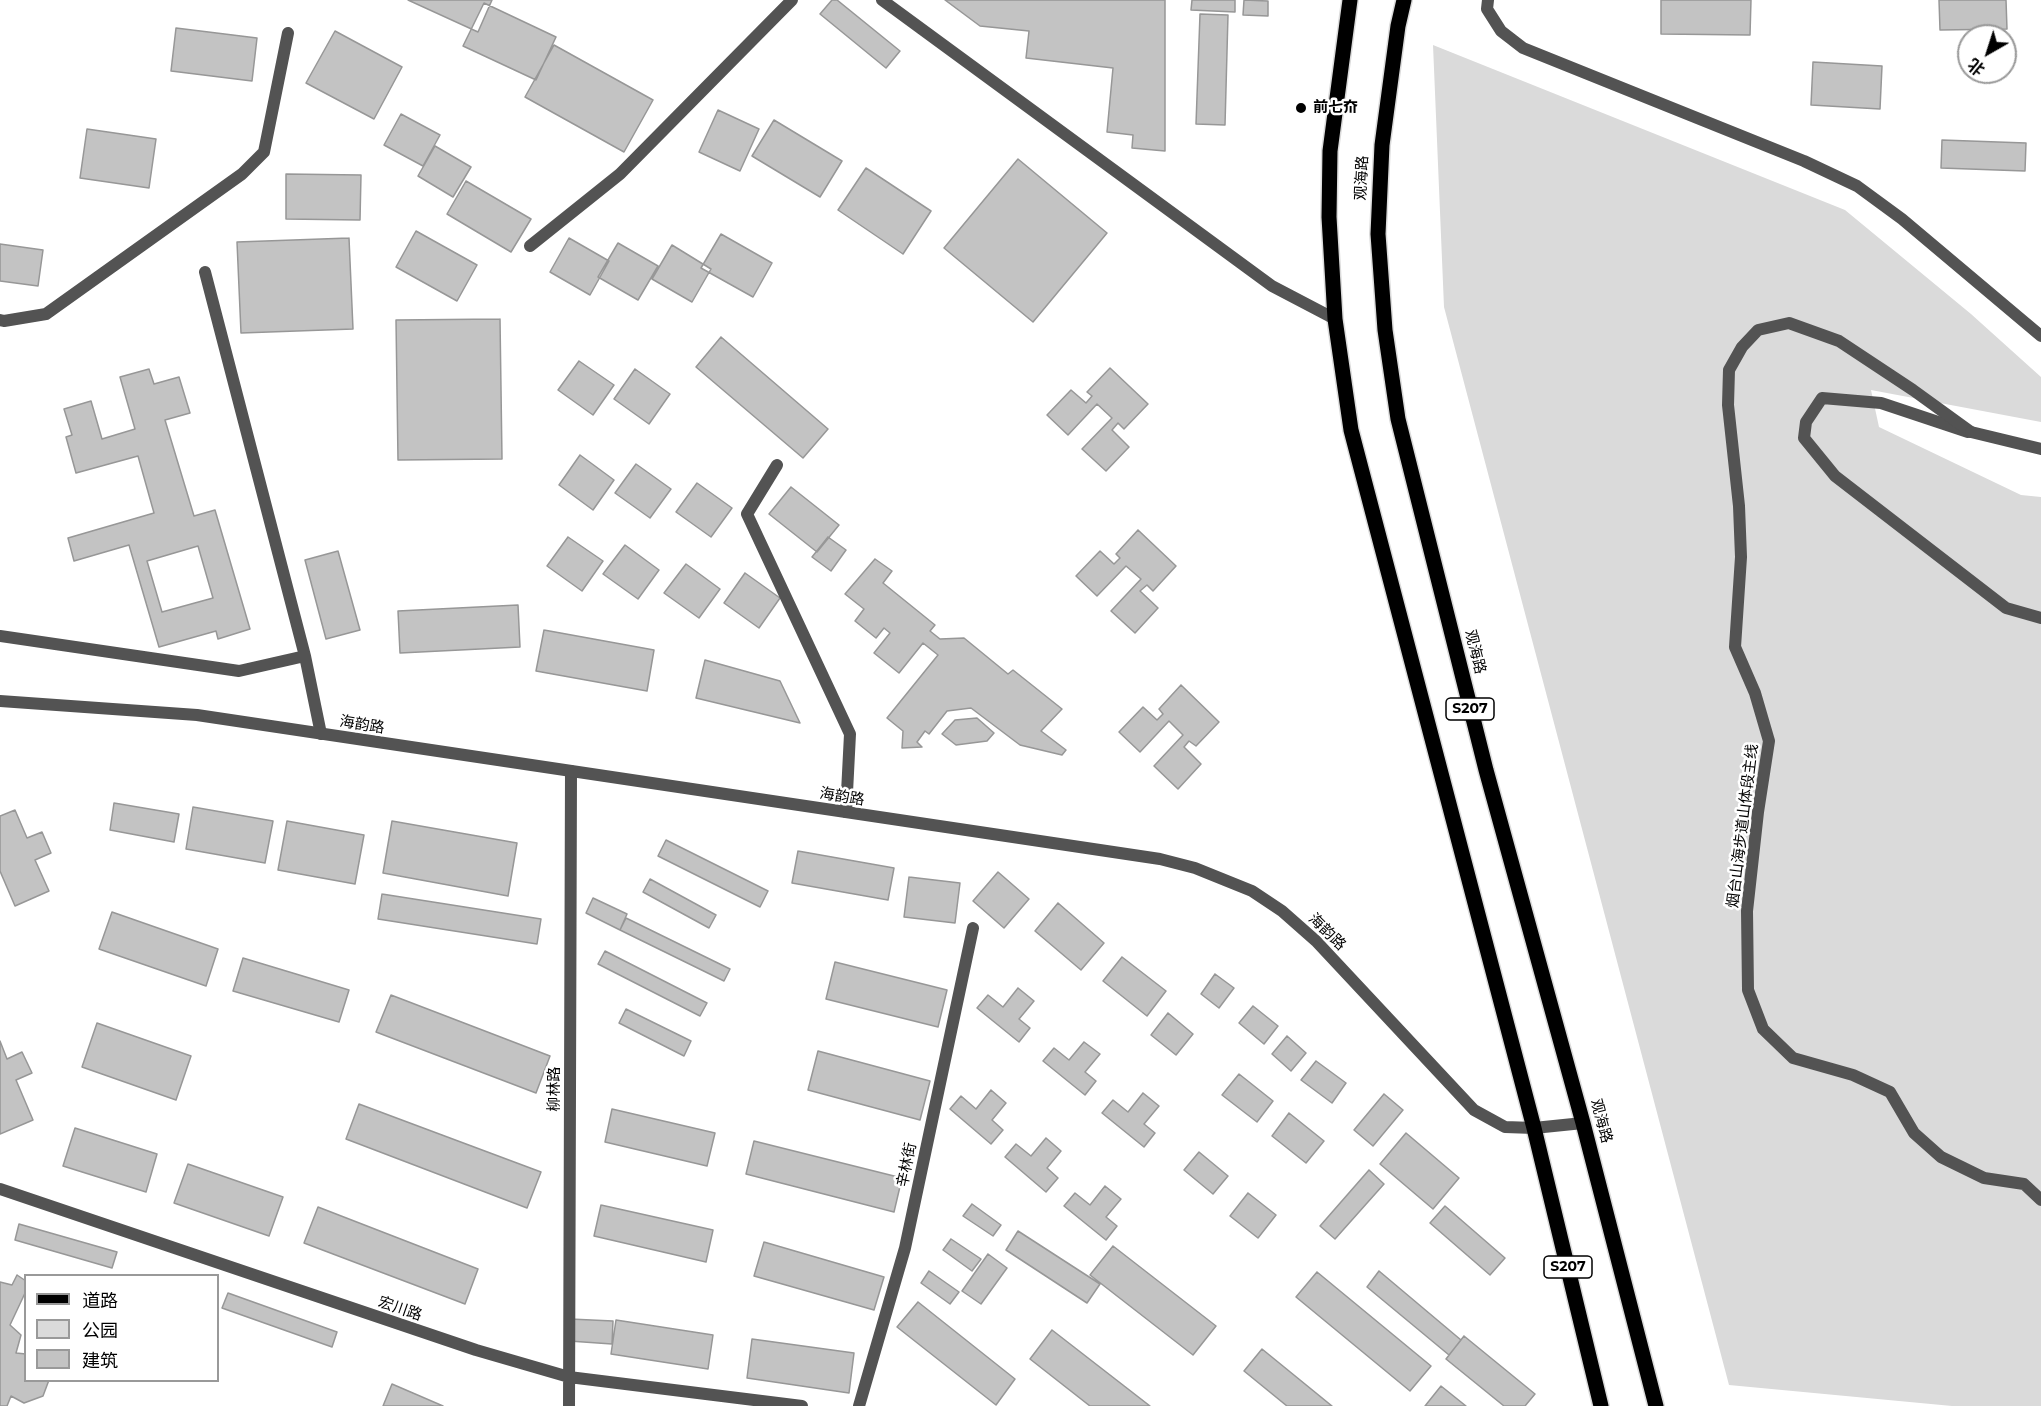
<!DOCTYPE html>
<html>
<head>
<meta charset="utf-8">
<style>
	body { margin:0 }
	#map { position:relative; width:2041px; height:1406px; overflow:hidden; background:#fff; font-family:Montserrat,"Noto Sans SC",sans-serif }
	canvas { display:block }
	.legend { position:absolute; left:24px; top:1274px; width:195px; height:108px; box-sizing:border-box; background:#fff; border:2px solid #999; margin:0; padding:8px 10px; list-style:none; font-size:18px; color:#000 }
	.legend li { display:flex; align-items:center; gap:12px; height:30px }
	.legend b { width:30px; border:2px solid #999 }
	.north { position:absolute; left:1957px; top:24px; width:60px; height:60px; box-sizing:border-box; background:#fff; border:2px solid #999; border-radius:50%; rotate:219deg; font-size:16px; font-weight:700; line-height:24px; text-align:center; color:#000 }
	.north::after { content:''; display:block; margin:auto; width:21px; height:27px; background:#000; clip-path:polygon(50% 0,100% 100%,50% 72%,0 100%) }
</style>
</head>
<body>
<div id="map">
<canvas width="2041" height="1406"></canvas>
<ul class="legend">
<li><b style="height:8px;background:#000"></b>道路</li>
<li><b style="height:16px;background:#dadada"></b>公园</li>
<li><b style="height:16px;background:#c3c3c3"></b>建筑</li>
</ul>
<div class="north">北</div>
</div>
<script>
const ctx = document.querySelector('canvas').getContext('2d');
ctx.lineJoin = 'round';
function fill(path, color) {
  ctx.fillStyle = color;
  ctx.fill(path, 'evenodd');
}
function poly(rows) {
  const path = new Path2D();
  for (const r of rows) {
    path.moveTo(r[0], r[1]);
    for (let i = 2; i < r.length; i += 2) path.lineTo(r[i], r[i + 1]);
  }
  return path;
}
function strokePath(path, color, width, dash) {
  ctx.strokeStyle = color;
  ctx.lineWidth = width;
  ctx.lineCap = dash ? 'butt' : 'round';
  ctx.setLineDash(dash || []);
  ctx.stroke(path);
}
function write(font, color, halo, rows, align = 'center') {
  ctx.font = font + ' Montserrat,"Noto Sans SC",sans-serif';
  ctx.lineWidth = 5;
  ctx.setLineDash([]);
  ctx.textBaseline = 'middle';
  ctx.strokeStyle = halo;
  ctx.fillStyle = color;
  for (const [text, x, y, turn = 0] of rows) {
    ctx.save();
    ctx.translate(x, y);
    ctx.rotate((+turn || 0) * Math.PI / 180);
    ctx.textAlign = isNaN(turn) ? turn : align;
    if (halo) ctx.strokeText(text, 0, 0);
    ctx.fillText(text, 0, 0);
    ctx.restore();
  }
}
fill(poly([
	[1433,45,1845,210,1971,314,2041,377,2041,422,1871,390,1879,427,2021,495,2041,497,2041,1406,1952,1406,1729,1385,1444,307]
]), '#dadada');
const building = poly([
	[408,0,492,0,478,32,408,0],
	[832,0,837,0,900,51,886,68,820,14,832,0],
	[945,0,1165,0,1165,151,1132,148,1133,135,1107,132,1113,68,1026,58,1029,31,980,26,945,0],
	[1192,0,1235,0,1235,12,1191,10,1192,0],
	[1244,0,1268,1,1268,16,1243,15,1244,0],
	[1661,0,1751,0,1750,35,1661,34,1661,0],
	[1939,0,2006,0,2007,29,1940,30,1939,0],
	[484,3,556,37,536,80,463,46,484,3],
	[1200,14,1228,15,1225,125,1196,124,1200,14],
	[176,28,257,38,252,81,171,71,176,28],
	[335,31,402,67,374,119,306,83,335,31],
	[554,45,653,100,624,152,525,97,554,45],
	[1813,62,1882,66,1880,109,1811,105,1813,62],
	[718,110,759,129,740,171,699,152,718,110],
	[401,114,440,135,423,166,384,145,401,114],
	[774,120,842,161,820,197,752,156,774,120],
	[87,129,156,139,149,188,80,178,87,129],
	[1942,140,2026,143,2025,171,1941,168,1942,140],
	[435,146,471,167,453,197,418,176,435,146],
	[1018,159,1107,233,1033,322,944,248,1018,159],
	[866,168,931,211,903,254,838,210,866,168],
	[286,174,361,175,360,220,286,219,286,174],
	[466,181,531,219,511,252,447,214,466,181],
	[416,231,477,265,457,301,396,267,416,231],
	[721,234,772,263,753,297,701,268,721,234],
	[349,238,353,329,241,333,237,242,349,238],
	[569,238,609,261,590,295,550,272,569,238],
	[618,243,658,266,638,300,598,277,618,243],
	[0,244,43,250,38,286,0,281,0,244],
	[672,245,711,269,692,302,652,279,672,245],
	[500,319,502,459,398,460,396,320,500,319],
	[721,337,828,429,803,458,696,367,721,337],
	[579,361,614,385,593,415,558,390,579,361],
	[1110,368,1148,404,1124,429,1118,423,1112,430,1129,447,1106,471,1082,449,1112,418,1097,404,1068,435,1047,415,1071,390,1086,403,1092,396,1087,392,1110,368],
	[149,369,154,384,179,377,190,413,165,420,194,516,215,510,250,629,218,639,216,631,159,647,129,545,74,561,68,538,154,513,138,456,76,473,66,437,72,435,64,409,91,401,102,439,135,429,120,377,149,369],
	[198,546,213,598,162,612,147,561,198,546],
	[635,369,670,394,649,424,614,399,635,369],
	[580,455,614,480,593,510,559,485,580,455],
	[636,464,671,489,650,518,615,493,636,464],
	[697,483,732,508,711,537,676,512,697,483],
	[791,487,839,525,817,552,769,514,791,487],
	[1138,530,1176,566,1153,591,1147,585,1140,591,1158,608,1135,633,1111,611,1141,579,1126,566,1097,596,1076,576,1100,551,1114,564,1120,558,1116,554,1138,530],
	[568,537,603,561,582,591,547,566,568,537],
	[828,537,846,550,831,571,812,557,828,537],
	[625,545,659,570,638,599,603,574,625,545],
	[338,551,360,630,326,639,305,560,338,551],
	[875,559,892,571,883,583,935,625,930,631,940,639,964,638,1008,674,1013,670,1062,709,1041,731,1066,750,1062,755,1020,745,971,708,947,711,929,734,925,731,917,742,922,747,902,748,903,731,887,718,938,655,923,643,899,673,874,653,890,633,884,628,876,638,855,621,864,609,845,594,875,559],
	[686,564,720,589,699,618,664,593,686,564],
	[745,573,780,598,759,628,724,603,745,573],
	[518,605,520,647,400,653,398,611,518,605],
	[544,630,654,650,647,691,536,671,544,630],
	[705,660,780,681,800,723,696,698,705,660],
	[1181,685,1219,722,1196,746,1189,741,1184,747,1201,764,1178,789,1154,766,1183,735,1169,721,1140,752,1119,732,1143,707,1157,720,1163,714,1159,709,1181,685],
	[977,718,994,733,987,741,956,745,942,734,955,720,977,718],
	[114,803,179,814,174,842,110,830,114,803],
	[193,807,273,821,265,863,186,849,193,807],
	[15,810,27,838,42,832,51,853,35,860,49,891,15,906,0,871,0,816,15,810],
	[287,821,364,835,355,884,278,870,287,821],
	[392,821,517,843,508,896,383,873,392,821],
	[666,840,768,891,760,907,658,856,666,840],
	[798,851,894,868,888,900,792,883,798,851],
	[998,872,1029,899,1004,928,973,901,998,872],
	[909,877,960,883,955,923,904,917,909,877],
	[650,879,716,915,709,928,643,892,650,879],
	[382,894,541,919,537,944,378,919,382,894],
	[593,898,627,914,620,930,586,913,593,898],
	[1058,903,1104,943,1081,970,1035,931,1058,903],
	[112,912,218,949,206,986,99,949,112,912],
	[626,918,730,969,724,981,620,930,626,918],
	[605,951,707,1003,700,1016,598,964,605,951],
	[1122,957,1166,991,1147,1016,1103,981,1122,957],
	[243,958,349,990,339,1022,233,991,243,958],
	[835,962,947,990,938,1027,826,999,835,962],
	[1215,974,1234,988,1219,1008,1201,994,1215,974],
	[1018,988,1034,1001,1019,1019,1030,1028,1019,1042,977,1008,988,995,1003,1007,1018,988],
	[391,995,550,1056,536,1093,376,1032,391,995],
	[1253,1006,1278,1026,1264,1044,1239,1023,1253,1006],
	[626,1009,691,1041,684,1056,619,1023,626,1009],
	[1168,1013,1193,1034,1176,1055,1151,1035,1168,1013],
	[97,1023,191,1056,176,1100,82,1067,97,1023],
	[1287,1036,1306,1053,1291,1071,1272,1054,1287,1036],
	[0,1041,7,1059,22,1052,32,1073,16,1080,33,1120,0,1134,0,1041],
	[1084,1042,1100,1054,1085,1072,1096,1081,1085,1095,1043,1061,1054,1048,1069,1060,1084,1042],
	[818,1051,930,1081,920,1120,808,1090,818,1051],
	[1316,1061,1346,1083,1332,1103,1301,1080,1316,1061],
	[1239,1074,1273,1101,1257,1122,1222,1095,1239,1074],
	[991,1090,1006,1103,992,1120,1003,1130,991,1144,950,1109,961,1096,976,1109,991,1090],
	[1143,1093,1159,1106,1144,1124,1155,1133,1144,1147,1102,1113,1113,1100,1128,1112,1143,1093],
	[1384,1094,1403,1110,1373,1146,1354,1130,1384,1094],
	[359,1104,541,1172,527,1208,346,1139,359,1104],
	[612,1109,715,1133,707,1166,605,1142,612,1109],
	[1289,1113,1324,1141,1306,1163,1272,1136,1289,1113],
	[75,1128,157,1154,146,1192,63,1166,75,1128],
	[1406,1133,1459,1178,1433,1209,1380,1164,1406,1133],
	[1046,1138,1061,1151,1047,1168,1058,1178,1046,1192,1005,1157,1016,1144,1031,1156,1046,1138],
	[754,1141,902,1178,894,1212,746,1174,754,1141],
	[1199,1152,1228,1176,1213,1194,1184,1170,1199,1152],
	[188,1164,283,1197,269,1236,174,1203,188,1164],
	[1369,1170,1384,1184,1335,1239,1320,1226,1369,1170],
	[1105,1186,1121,1199,1106,1217,1117,1226,1106,1240,1064,1206,1075,1193,1090,1205,1105,1186],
	[1248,1193,1276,1215,1258,1238,1230,1216,1248,1193],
	[972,1204,1001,1225,993,1236,963,1216,972,1204],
	[601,1205,713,1230,706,1262,594,1236,601,1205],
	[1445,1206,1505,1258,1490,1275,1430,1223,1445,1206],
	[318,1207,478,1269,465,1304,304,1243,318,1207],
	[19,1224,117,1252,112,1268,15,1240,19,1224],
	[1018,1231,1100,1284,1087,1303,1006,1250,1018,1231],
	[951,1239,981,1259,972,1271,943,1250,951,1239],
	[764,1242,884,1277,874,1310,754,1276,764,1242],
	[1113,1246,1216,1326,1193,1355,1090,1275,1113,1246],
	[988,1254,1007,1268,981,1304,962,1291,988,1254],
	[929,1271,959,1292,950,1304,921,1283,929,1271],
	[1379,1271,1461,1340,1449,1355,1367,1287,1379,1271],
	[1317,1272,1431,1366,1410,1391,1296,1297,1317,1272],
	[17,1275,26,1281,26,1291,10,1325,21,1335,16,1353,26,1354,26,1380,49,1380,43,1396,24,1403,11,1396,7,1406,0,1406,0,1282,12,1285,17,1275],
	[228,1293,337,1332,332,1347,222,1308,228,1293],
	[918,1302,1015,1379,996,1405,897,1327,918,1302],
	[570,1319,613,1321,612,1344,569,1341,570,1319],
	[616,1320,713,1335,708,1369,611,1354,616,1320],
	[1052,1330,1150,1406,1090,1406,1030,1359,1052,1330],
	[1464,1336,1535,1394,1525,1406,1504,1406,1446,1359,1464,1336],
	[752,1339,854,1353,849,1393,747,1378,752,1339],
	[1262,1349,1332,1406,1287,1406,1244,1371,1262,1349],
	[392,1384,443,1406,383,1406,392,1384],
	[1441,1386,1466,1406,1425,1406,1441,1386]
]);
fill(building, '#c3c3c3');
strokePath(building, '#979797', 1.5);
const primary = poly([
	[1350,0,1330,151,1329,217,1335,319,1351,430,1534,1128,1601,1406],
	[1404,0,1398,26,1382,145,1378,234,1385,330,1398,419,1486,770,1583,1123,1656,1406]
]);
strokePath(primary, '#dbdbdb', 18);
strokePath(poly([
	[882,0,1272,286,1335,319],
	[530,246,620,174,792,0],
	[205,272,305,656,321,734],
	[0,320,4,321,46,314,242,174,264,152,288,33],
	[1968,432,1881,403,1822,398,1806,422,1804,438,1835,476,2006,608,2041,618],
	[777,465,747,514,850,734,846,812],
	[0,636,239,671,305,656]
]), '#535353', 12);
strokePath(poly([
	[1971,432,1913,390,1839,341,1789,323,1758,330,1742,347,1729,370,1728,405,1739,506,1741,557,1735,647,1755,693,1769,741,1758,812,1747,911,1748,990,1763,1029,1793,1058,1853,1075,1890,1092,1914,1133,1941,1157,1984,1178,2024,1184,2041,1200]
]), '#535353', 12);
strokePath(poly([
	[1488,0,1487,9,1501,31,1523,48,1804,161,1857,186,1902,219,2041,336],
	[1971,432,2041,449],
	[0,1189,476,1350,569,1377,802,1406],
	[569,1406,571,771],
	[859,1406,905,1248,973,928]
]), '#535353', 12);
strokePath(poly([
	[0,701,197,715,1160,859,1195,868,1252,891,1282,911,1316,941,1474,1110,1505,1127,1534,1128,1583,1123]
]), '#535353', 12);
strokePath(primary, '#000', 15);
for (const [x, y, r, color] of [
	[1301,108,6,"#000"]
]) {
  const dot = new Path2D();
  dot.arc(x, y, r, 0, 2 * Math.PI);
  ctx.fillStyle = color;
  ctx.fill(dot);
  strokePath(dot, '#fff', 2);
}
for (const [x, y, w] of [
	[1470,709,48],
	[1568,1267,48]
]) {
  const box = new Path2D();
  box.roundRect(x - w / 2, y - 11, w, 22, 4.5);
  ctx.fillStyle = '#fff';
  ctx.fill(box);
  strokePath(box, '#000', 1.5);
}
write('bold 14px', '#000', null, [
	["S207",1470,709],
	["S207",1568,1267]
]);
write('bold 15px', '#000', '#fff', [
	["前七夼",1313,108]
], 'left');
write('15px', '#000', '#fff', [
	["观海路",1362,178,-87],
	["观海路",1475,652,76],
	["海韵路",362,725,9],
	["海韵路",842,797,9],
	["烟台山海步道山体段主线",1743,826,-83],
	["海韵路",1327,932,44],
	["柳林路",555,1089,-90],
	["观海路",1601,1121,75],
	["辛林街",907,1165,-78],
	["宏川路",400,1309,19]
]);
</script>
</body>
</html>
